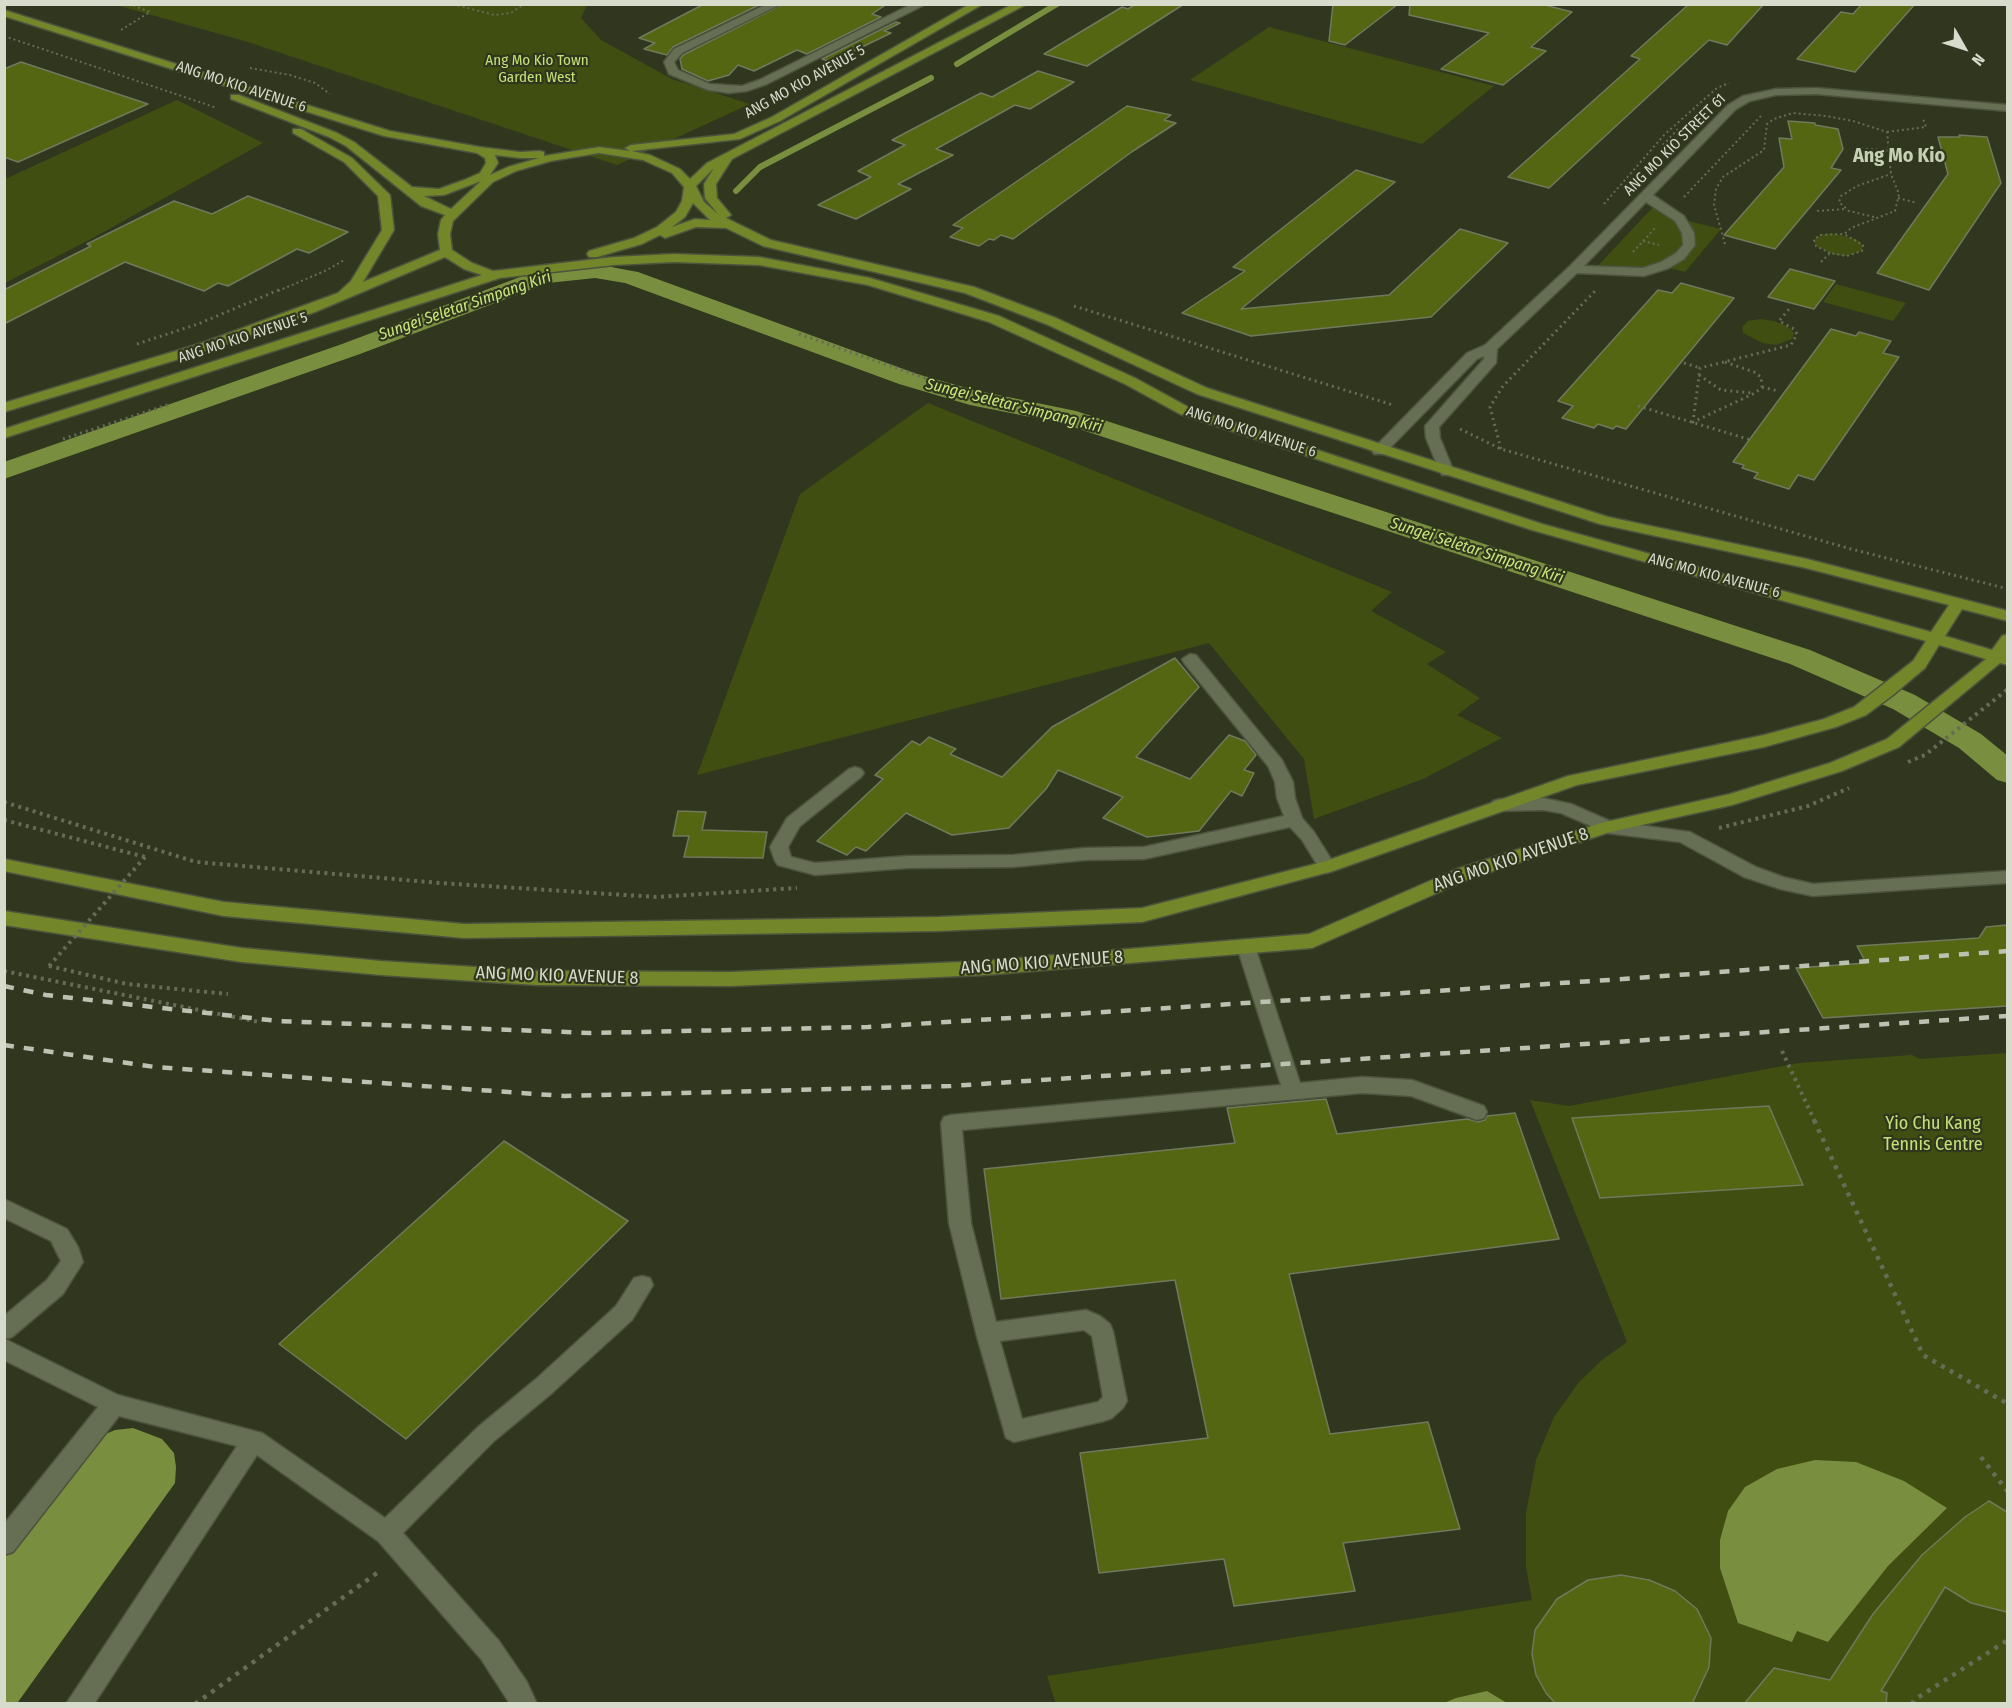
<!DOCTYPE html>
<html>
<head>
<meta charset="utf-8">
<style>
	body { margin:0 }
	#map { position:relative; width:2012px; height:1708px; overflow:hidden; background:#30371e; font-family:"Fira Sans Condensed",sans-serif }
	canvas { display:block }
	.frame { position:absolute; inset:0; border:6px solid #d6dbcc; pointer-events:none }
	.north { position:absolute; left:1934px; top:18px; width:60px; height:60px; -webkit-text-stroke:4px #30371e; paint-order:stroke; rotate:129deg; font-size:16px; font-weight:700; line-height:24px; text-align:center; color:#d6dbcc }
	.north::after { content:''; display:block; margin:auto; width:21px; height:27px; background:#d6dbcc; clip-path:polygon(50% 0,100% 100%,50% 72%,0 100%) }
</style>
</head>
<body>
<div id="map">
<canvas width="2012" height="1708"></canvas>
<div class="frame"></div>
<div class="north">N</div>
</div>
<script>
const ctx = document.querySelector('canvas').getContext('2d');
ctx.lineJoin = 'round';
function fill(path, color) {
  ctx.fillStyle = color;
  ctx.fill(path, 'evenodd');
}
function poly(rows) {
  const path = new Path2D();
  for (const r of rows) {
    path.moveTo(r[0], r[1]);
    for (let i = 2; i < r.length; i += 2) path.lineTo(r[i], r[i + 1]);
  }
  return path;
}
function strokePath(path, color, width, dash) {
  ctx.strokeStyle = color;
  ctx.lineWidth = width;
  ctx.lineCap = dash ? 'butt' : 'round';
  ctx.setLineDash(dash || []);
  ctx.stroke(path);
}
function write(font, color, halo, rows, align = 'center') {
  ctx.font = font + ' "Fira Sans Condensed",sans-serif';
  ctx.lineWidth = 4.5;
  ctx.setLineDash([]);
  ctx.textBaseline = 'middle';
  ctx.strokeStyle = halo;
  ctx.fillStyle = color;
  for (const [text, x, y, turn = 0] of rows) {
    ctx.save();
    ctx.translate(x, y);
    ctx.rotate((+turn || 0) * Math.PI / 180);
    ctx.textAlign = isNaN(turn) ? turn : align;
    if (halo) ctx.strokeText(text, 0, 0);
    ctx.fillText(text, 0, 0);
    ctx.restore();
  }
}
fill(poly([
	[116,5,587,5,581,18,601,40,672,79,750,104,617,165,248,42],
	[1269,27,1494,86,1422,144,1190,80],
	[177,100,263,143,91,239,5,283,5,179],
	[1657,203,1680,219,1721,229,1685,272,1661,266,1644,272,1592,272],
	[1831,233,1856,239,1863,245,1862,251,1847,256,1835,255,1816,246,1814,240,1820,235],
	[1836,284,1906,303,1893,321,1823,302],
	[1760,319,1774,321,1787,326,1794,333,1792,339,1776,345,1763,343,1743,333,1742,327,1748,321],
	[928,403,1392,592,1371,611,1446,652,1427,664,1480,698,1457,715,1502,738,1423,779,1314,819,1304,759,1209,643,697,775,800,494],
	[2007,1053,2007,1703,1056,1704,1047,1676,1532,1600,1526,1567,1526,1513,1536,1460,1554,1417,1579,1382,1602,1360,1627,1342,1530,1100,1569,1106,1799,1063,1912,1055,1920,1059]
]), '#404e11');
fill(poly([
	[133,1428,162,1439,174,1453,176,1467,175,1483,18,1702,5,1703,4,1541,89,1441,115,1430],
	[1815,1460,1856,1462,1904,1481,1947,1508,1888,1566,1828,1642,1797,1631,1792,1642,1738,1623,1720,1568,1720,1540,1728,1511,1745,1487,1777,1469],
	[1487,1691,1507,1703,1444,1703,1456,1698]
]), '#798e3f');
strokePath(poly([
	[957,64,1057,4],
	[736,191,760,167,931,78]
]), '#798e3f', 6);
strokePath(poly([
	[695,298,701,304]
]), '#798e3f', 8);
fill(poly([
	[595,264,638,272,917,374,974,390,1076,411,1810,650,1915,695,1981,734,2008,756,2008,783,1997,780,1959,748,1893,709,1790,664,1061,423,970,405,899,384,625,283,595,278,548,283,360,354,4,479,4,462,342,344,536,271,595,264]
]), '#798e3f');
const building = poly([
	[704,4,761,4,673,47,667,55,644,49,655,43,639,38,704,4],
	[783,4,887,4,872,14,881,17,807,54,797,50,754,71,738,65,729,75,708,81,682,69,680,59,683,55,783,4],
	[1136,4,1184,4,1087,66,1044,54,1122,7,1128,9,1136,4],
	[1333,4,1398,4,1345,45,1329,41,1333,4],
	[1410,4,1541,4,1572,12,1531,47,1546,51,1503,85,1441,69,1489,33,1409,15,1410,4],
	[1689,4,1764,4,1727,45,1709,40,1549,188,1508,177,1640,59,1631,56,1689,4],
	[1862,4,1915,4,1855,72,1797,59,1841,12,1853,14,1862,4],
	[896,22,900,23,884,31,891,33,831,62,822,59,896,22],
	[21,62,148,104,18,162,4,157,4,69,21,62],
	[1038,71,1074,82,1030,109,1015,105,936,149,953,155,898,184,911,189,856,219,818,205,871,177,858,171,905,145,892,140,981,93,992,97,1038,71],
	[1127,106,1171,115,1164,120,1176,123,1133,151,1013,239,1001,235,994,240,989,239,979,246,950,237,963,228,953,225,1127,106],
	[1788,121,1815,123,1815,125,1838,129,1843,149,1831,168,1841,170,1775,249,1724,235,1784,167,1779,138,1792,139,1788,121],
	[1959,135,1987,137,2001,183,1929,290,1877,273,1948,174,1938,137,1960,137,1959,135],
	[1356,170,1395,182,1241,309,1389,295,1460,229,1508,243,1431,317,1251,336,1182,313,1245,271,1233,267,1356,170],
	[248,196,348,232,309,253,297,249,228,286,218,283,204,291,125,262,4,324,4,290,91,246,87,244,174,201,212,214,248,196],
	[1790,269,1835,281,1814,309,1768,297,1790,269],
	[1681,283,1734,298,1626,429,1616,426,1613,429,1598,424,1594,428,1562,418,1573,406,1558,401,1658,290,1672,293,1681,283],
	[1831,329,1856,336,1859,332,1891,341,1883,353,1899,357,1814,480,1798,475,1789,489,1754,478,1758,473,1742,468,1744,465,1733,462,1831,329],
	[1175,658,1199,687,1136,757,1190,779,1229,735,1245,741,1256,755,1244,770,1254,773,1242,796,1231,791,1199,831,1147,837,1103,818,1123,797,1058,770,1046,789,1009,828,952,835,906,813,866,851,856,847,847,855,817,841,883,779,875,775,912,741,920,745,929,737,956,749,950,754,1002,777,1052,727,1175,658],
	[678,811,706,812,702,830,767,832,763,858,684,857,689,836,673,836,678,811],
	[2007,925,2007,1006,1823,1018,1796,968,1866,963,1857,946,1979,938,1986,927,2007,925],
	[1326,1099,1337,1134,1467,1119,1478,1122,1485,1120,1487,1116,1515,1113,1559,1239,1289,1274,1330,1434,1428,1422,1460,1529,1343,1543,1355,1591,1234,1606,1224,1559,1099,1573,1080,1453,1208,1438,1175,1280,1001,1299,984,1169,1235,1143,1227,1108,1326,1099],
	[1769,1106,1803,1185,1600,1198,1572,1118,1769,1106],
	[504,1141,628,1221,406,1439,279,1344,504,1141],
	[1989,1501,2007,1512,2007,1612,1971,1603,1945,1587,1881,1691,1887,1693,1886,1704,1744,1704,1774,1668,1830,1680,1873,1614,1922,1555,1965,1517,1989,1501],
	[1621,1575,1649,1580,1675,1591,1697,1609,1711,1638,1709,1667,1692,1704,1556,1704,1546,1693,1536,1675,1532,1654,1535,1630,1557,1599,1588,1580,1621,1575]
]);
fill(building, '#546612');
strokePath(building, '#70795d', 1.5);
const minor = poly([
	[767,4,781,4,682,53,674,62,678,70,710,84,742,86,759,80,912,4,926,4,767,84,747,91,729,93,708,90,669,74,664,62,674,49,767,4],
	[1816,88,2008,105,2008,111,1816,94,1776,95,1750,101,1736,109,1653,195,1684,216,1694,233,1695,245,1684,259,1669,268,1644,276,1577,273,1497,349,1496,363,1439,427,1440,438,1454,472,1452,475,1442,475,1440,472,1426,438,1425,426,1484,359,1484,356,1477,359,1384,454,1374,454,1372,451,1374,448,1467,353,1485,345,1570,266,1728,105,1743,96,1776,89,1816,88],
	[1646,202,1675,221,1682,233,1683,245,1676,253,1661,262,1643,268,1584,266,1646,202],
	[1190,654,1196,655,1282,760,1293,782,1295,798,1302,818,1314,832,1336,867,1333,871,1327,873,1321,871,1302,840,1290,827,1144,859,1085,860,1013,867,908,868,815,875,778,865,775,861,770,847,787,818,849,769,855,767,861,769,864,773,861,777,800,826,788,847,791,857,815,863,908,856,1013,855,1085,848,1144,847,1284,816,1277,798,1275,782,1268,766,1184,663,1182,659,1190,654],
	[1543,798,1571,804,1610,821,1690,832,1756,867,1783,877,1813,884,2008,871,2008,883,1813,896,1780,889,1744,877,1680,842,1607,833,1561,813,1543,810,1499,811,1493,809,1490,805,1493,801,1499,799,1543,798],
	[1246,940,1253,942,1255,947,1300,1083,1362,1077,1412,1080,1484,1106,1487,1112,1484,1118,1477,1120,1411,1096,1362,1093,962,1130,971,1223,996,1322,1086,1310,1100,1316,1110,1324,1113,1331,1127,1401,1123,1408,1112,1418,1104,1421,1014,1442,1006,1438,976,1333,949,1223,941,1123,944,1117,951,1115,1281,1085,1237,947,1239,942,1246,940],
	[1084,1330,1092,1336,1103,1397,1098,1402,1022,1419,1000,1341,1084,1330],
	[4,1199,67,1229,78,1247,83,1262,63,1294,12,1337,5,1339,118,1395,262,1433,385,1518,478,1427,536,1379,616,1306,634,1278,642,1276,650,1278,653,1285,632,1320,552,1393,494,1441,403,1533,499,1641,527,1682,537,1704,510,1704,481,1659,378,1541,257,1455,94,1704,66,1704,237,1446,119,1416,13,1552,4,1555,4,1524,98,1407,4,1360,4,1316,47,1280,61,1261,51,1241,4,1218,4,1199]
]);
const major = poly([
	[970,4,983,4,780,121,740,139,632,151,650,155,680,169,690,179,707,163,1013,4,1027,4,732,159,716,184,717,198,731,215,726,218,771,240,974,287,1056,318,1207,388,1608,517,1807,559,2008,611,2008,621,1962,609,1945,636,1992,650,2002,636,2008,634,2008,665,2000,663,1899,747,1842,771,1732,805,1610,832,1469,879,1312,948,984,975,731,986,537,985,381,975,242,962,4,925,4,911,242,948,381,961,537,971,731,972,984,961,1309,934,1457,869,1601,823,1730,794,1830,763,1887,739,1986,659,1939,645,1925,668,1893,695,1866,715,1836,727,1764,747,1577,785,1333,871,1142,922,938,931,464,938,224,916,4,871,4,859,224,902,464,924,938,917,1142,908,1323,862,1568,776,1764,735,1824,719,1854,707,1913,661,1926,641,1532,530,1180,414,1125,384,989,322,868,285,759,265,674,262,614,265,500,278,4,438,4,429,482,275,464,269,445,257,315,312,212,349,4,412,4,403,202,343,338,293,351,281,382,230,378,196,344,162,293,133,293,129,301,129,352,158,390,195,394,230,363,282,440,250,438,234,441,220,445,215,421,206,346,146,329,137,231,99,231,95,239,95,337,133,354,142,412,187,439,189,464,180,480,173,486,163,485,158,477,153,384,136,4,16,4,10,390,131,480,147,520,152,540,151,544,152,544,156,599,147,630,151,625,148,631,145,734,134,772,117,970,4],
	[599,153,643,160,672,173,684,187,682,201,676,212,657,227,634,238,589,251,587,254,589,257,597,257,642,244,660,235,665,238,696,227,726,228,763,246,965,293,1046,324,1197,394,1600,524,1806,568,1949,605,1931,632,1542,524,1190,408,1135,378,999,316,870,278,759,257,674,254,614,257,493,271,472,263,452,250,450,234,453,221,493,182,516,171,551,161,599,153],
	[495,155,520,158,539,158,508,167,490,175,498,163,495,155],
	[714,168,704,184,705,198,718,214,704,202,696,186,714,168],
	[481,181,451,209,424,196,444,195,481,181],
	[693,203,710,220,695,219,672,227,685,217,693,203]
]);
strokePath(minor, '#4d533d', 3);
strokePath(major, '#4d533d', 3);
strokePath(poly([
	[453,4,494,15,511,13,524,4],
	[121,30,150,12,130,4],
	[4,36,217,108],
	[250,68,290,75,315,83,330,94],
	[1887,132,1926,127,1923,119],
	[1663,145,1678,129],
	[1856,148,1930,154],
	[1684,197,1761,116],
	[1898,198,1917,203],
	[1604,204,1665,134,1717,88,1729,83],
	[1817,211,1845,209],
	[1874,217,1849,211,1839,202,1841,196,1857,186,1891,174],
	[1643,241,1659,245],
	[1725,244,1714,205,1716,189,1723,177,1764,150,1767,124,1774,119,1793,113,1826,116,1853,121,1887,132,1891,174,1899,194,1895,211,1851,228,1844,234,1863,245,1862,251,1847,256,1830,253,1819,264],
	[1633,252,1656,227],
	[1830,253,1816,246,1814,240,1820,235,1844,234],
	[278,291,327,270,344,260]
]), '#666c56', 2, [2, 3]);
strokePath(poly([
	[1074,306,1393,405],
	[799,334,951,387],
	[137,344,198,324,281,289],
	[1725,362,1754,372,1761,377,1762,387,1755,393,1693,422,1700,368,1791,345,1797,334,1794,329,1779,321,1790,308],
	[1684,363,1700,368],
	[1699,375,1721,390,1752,393],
	[1762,387,1778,391],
	[1638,406,1751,440],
	[1460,429,1501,449,1851,549,2008,589],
	[63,439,170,404],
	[1501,449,1490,407,1503,386,1596,290]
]), '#666c56', 3, [2, 4]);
strokePath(poly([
	[1908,762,1925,755,2008,689],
	[4,802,196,862,440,883,656,897,797,888],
	[4,820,145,857],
	[1719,828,1808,806,1849,788],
	[49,966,127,984,228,994],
	[4,971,259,1022],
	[1782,1051,1815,1122]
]), '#666c56', 4, [3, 4.5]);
strokePath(poly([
	[1814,1120,1923,1355,2008,1404],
	[1981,1457,2008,1492],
	[195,1704,377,1573],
	[1912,1704,1914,1700,2008,1640]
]), '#666c56', 4.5, [4, 6]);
fill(minor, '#666e53');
fill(major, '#73862a');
strokePath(poly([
	[4,986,46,995,278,1021,591,1033,868,1027,1609,980,2008,951],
	[4,1045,155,1067,564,1096,951,1086,2008,1016]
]), '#bcc2b1', 4.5, [10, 10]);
strokePath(poly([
	[49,966,145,857]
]), '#666c56', 4, [3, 4.5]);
write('15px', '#c4e176', '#30371e', [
	["Ang Mo Kio Town",537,61],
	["Garden West",537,78]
]);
write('15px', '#d6dbcc', '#30371e', [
	["ANG MO KIO AVENUE 5",805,82,-29],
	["ANG MO KIO AVENUE 6",241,87,18],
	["ANG MO KIO STREET 61",1675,145,-45],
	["ANG MO KIO AVENUE 5",243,338,-18],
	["ANG MO KIO AVENUE 6",1251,432,18],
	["ANG MO KIO AVENUE 6",1714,576,15]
]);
write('italic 16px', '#c9e67b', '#30371e', [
	["Sungei Seletar Simpang Kiri",465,306,-19],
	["Sungei Seletar Simpang Kiri",1014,406,14],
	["Sungei Seletar Simpang Kiri",1477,551,18]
]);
write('18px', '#d6dbcc', '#30371e', [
	["ANG MO KIO AVENUE 8",1511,860,-19],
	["ANG MO KIO AVENUE 8",1042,963,-4],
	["ANG MO KIO AVENUE 8",557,976,2]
]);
write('18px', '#c4e176', '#30371e', [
	["Yio Chu Kang",1933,1124],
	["Tennis Centre",1933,1145]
]);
write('bold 20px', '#c6d0b2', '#30371e', [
	["Ang Mo Kio",1899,156]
]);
</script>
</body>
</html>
